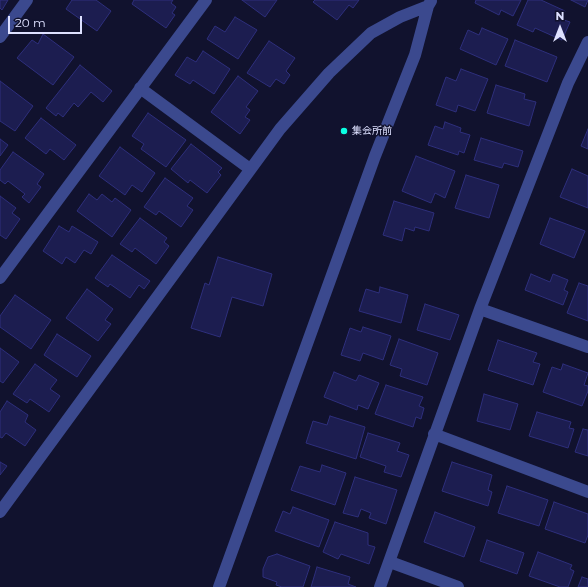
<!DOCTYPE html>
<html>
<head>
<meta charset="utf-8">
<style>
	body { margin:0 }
	#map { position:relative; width:588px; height:587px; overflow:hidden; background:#11122e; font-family:Montserrat,sans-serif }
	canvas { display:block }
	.north { position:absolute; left:540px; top:8px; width:40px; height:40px; -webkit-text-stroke:3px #11122e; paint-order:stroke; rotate:0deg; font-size:11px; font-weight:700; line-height:16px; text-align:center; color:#dee1ff }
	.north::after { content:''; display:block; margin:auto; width:14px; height:18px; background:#dee1ff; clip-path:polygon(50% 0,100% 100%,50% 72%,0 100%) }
	.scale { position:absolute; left:8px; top:16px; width:74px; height:18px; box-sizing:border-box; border:2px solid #dee1ff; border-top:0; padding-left:5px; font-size:12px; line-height:14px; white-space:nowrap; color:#dee1ff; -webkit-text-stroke:3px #11122e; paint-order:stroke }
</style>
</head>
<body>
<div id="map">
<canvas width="588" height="587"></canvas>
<div class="north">N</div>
<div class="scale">20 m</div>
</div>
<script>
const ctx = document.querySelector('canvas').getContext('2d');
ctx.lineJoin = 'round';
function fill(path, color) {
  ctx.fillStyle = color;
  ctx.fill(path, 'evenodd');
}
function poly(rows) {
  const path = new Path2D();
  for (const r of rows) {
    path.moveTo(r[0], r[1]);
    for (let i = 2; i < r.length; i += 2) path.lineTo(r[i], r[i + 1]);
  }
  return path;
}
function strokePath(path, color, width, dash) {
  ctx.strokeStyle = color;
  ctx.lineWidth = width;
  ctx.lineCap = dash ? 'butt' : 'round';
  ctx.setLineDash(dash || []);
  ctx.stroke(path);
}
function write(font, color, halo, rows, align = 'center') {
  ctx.font = font + ' Montserrat,"Noto Sans JP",sans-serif';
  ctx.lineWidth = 3;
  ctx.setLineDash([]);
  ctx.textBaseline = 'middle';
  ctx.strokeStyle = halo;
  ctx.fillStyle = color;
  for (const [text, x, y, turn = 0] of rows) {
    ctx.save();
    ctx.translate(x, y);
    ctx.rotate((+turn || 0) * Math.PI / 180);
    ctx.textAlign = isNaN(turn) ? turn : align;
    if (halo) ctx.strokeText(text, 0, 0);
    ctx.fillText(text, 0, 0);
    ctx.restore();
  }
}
const building = poly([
	[0,0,8,0,2,10,0,8,0,0],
	[72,0,96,0,111,11,97,31,66,9,72,0],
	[134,0,173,0,171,3,176,7,172,13,175,15,166,28,132,4,134,0],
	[242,0,277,0,265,17,242,0],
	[315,0,359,0,353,8,349,5,337,20,313,2,315,0],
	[476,0,521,0,513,16,501,10,499,15,475,3,476,0],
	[528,0,541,0,565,11,561,19,570,22,562,40,535,28,533,32,517,25,528,0],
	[571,0,588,0,585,7,571,0],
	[235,17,257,30,238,59,207,39,215,26,225,32,235,17],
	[482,28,508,39,496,65,460,49,468,30,479,35,482,28],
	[43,34,74,57,53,85,17,58,32,40,38,44,43,34],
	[515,40,557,57,547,82,505,66,515,40],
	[269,41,295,58,286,71,290,75,284,84,276,79,270,87,247,73,269,41],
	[203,51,230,69,214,94,193,80,190,84,175,75,187,57,196,62,203,51],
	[80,65,112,91,103,102,91,92,78,107,74,103,63,117,58,113,56,116,46,108,80,65],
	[461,69,488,79,475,111,458,105,456,112,436,105,446,77,456,81,461,69],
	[238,76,258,91,246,107,250,110,245,117,250,120,240,134,211,112,238,76],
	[0,81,33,106,15,131,0,121,0,81],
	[496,85,525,94,524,99,536,102,529,126,487,113,496,85],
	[148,113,186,140,166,167,141,149,144,144,132,136,148,113],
	[41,118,76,145,64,160,50,149,46,154,25,138,41,118],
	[445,122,461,128,460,132,470,135,464,153,459,151,458,155,428,145,435,126,443,129,445,122],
	[588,129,588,149,581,146,588,129],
	[481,138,523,151,518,167,504,163,502,168,474,160,481,138],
	[0,139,8,145,0,156,0,139],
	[191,144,222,168,218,172,221,175,207,193,190,180,188,183,171,169,191,144],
	[120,147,155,173,142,192,132,185,125,195,99,176,120,147],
	[13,152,44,174,37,184,41,187,29,203,22,197,25,194,8,181,5,184,0,180,0,170,13,152],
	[416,156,455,171,445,198,435,193,431,203,402,191,416,156],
	[572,169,588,176,588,208,560,197,572,169],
	[466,175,499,185,489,218,455,208,466,175],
	[165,178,193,198,187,206,193,210,181,227,159,211,156,215,144,207,165,178],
	[89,194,97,200,102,194,112,202,115,198,131,210,112,237,77,211,89,194],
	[0,196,16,208,12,213,20,219,6,239,0,235,0,196],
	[394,201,434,213,429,231,415,227,414,231,405,228,402,241,383,235,394,201],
	[140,218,167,238,164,242,169,246,156,264,135,248,132,252,120,244,140,218],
	[550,218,585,231,574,258,540,244,550,218],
	[59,226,69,232,72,226,98,242,91,254,84,250,75,263,66,257,62,264,43,251,59,226],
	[112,255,150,281,144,289,139,285,130,298,110,284,108,287,95,278,112,255],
	[218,257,272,274,263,306,232,297,220,337,191,328,205,283,209,285,218,257],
	[531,274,550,282,553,274,568,280,564,290,568,292,563,305,525,290,531,274],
	[579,283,588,286,588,321,567,313,579,283],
	[380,287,408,295,401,323,359,311,366,289,379,293,380,287],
	[87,289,113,309,105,320,111,324,98,341,66,318,87,289],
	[15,295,51,320,31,349,0,327,0,316,15,295],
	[425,304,459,315,450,340,417,330,425,304],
	[363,327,391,336,383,360,363,353,360,361,341,355,350,328,361,332,363,327],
	[57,334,91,356,77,377,44,355,57,334],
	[399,339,438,353,427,385,400,376,402,369,390,365,399,339],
	[498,340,537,353,533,362,540,364,533,385,488,370,498,340],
	[0,348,19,362,3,383,0,381,0,348],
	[35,364,57,380,50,389,60,396,49,412,30,399,27,403,13,394,35,364],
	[563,364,588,373,584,385,588,386,588,391,582,406,543,392,552,367,561,370,563,364],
	[334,372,356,381,359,375,379,383,368,409,358,405,357,410,324,397,334,372],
	[386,385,423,397,419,406,424,408,421,419,416,417,413,427,375,414,386,385],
	[484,394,518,404,510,430,477,421,484,394],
	[7,401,28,415,25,422,36,430,25,446,6,433,2,438,0,437,0,412,7,401],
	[537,412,571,422,569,428,574,429,568,448,529,436,537,412],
	[330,416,365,427,356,459,306,443,313,421,327,425,330,416],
	[583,429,588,430,588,456,575,452,583,429],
	[368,433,400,443,397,451,409,455,401,477,384,472,386,466,360,457,368,433],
	[0,462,7,466,0,475,0,462],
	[452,462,492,475,488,490,492,492,488,506,442,491,452,462],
	[322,465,346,473,335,505,291,490,300,466,320,472,322,465],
	[355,477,397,490,386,524,369,518,371,513,361,509,358,517,343,513,355,477],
	[507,486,548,500,539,526,498,513,507,486],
	[554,502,588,514,588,535,585,543,545,529,554,502],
	[293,507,329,520,319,547,275,531,283,511,290,514,293,507],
	[435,512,475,527,464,557,424,542,435,512],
	[335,522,368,533,368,545,375,547,369,564,341,554,338,559,323,552,335,522],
	[487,540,524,553,517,574,480,561,487,540],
	[538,552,572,565,570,569,574,571,568,587,560,587,529,576,538,552],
	[277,554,310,566,303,587,282,587,276,585,277,582,263,577,263,569,268,557,277,554],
	[317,567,350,577,348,584,356,587,311,587,317,567],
	[582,577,588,579,588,587,578,587,582,577]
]);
fill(building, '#1c1d50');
strokePath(building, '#2e2f7c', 1);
strokePath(poly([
	[0,37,27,0],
	[140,88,250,169],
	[0,278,206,0],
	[480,309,588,347],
	[434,434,588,492],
	[0,512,280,129,329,73,371,33,400,17,428,6],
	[390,562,458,587],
	[219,587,375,156,415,55,428,6,431,1],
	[380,587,480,309,568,83,588,42]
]), '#3b498e', 12);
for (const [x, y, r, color] of [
	[344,131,4,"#0affe3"]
]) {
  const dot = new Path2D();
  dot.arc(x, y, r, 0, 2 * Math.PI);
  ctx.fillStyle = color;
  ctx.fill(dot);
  strokePath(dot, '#11122e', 1.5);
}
write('10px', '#dee1ff', '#11122e', [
	["集会所前",352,131]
], 'left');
</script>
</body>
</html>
